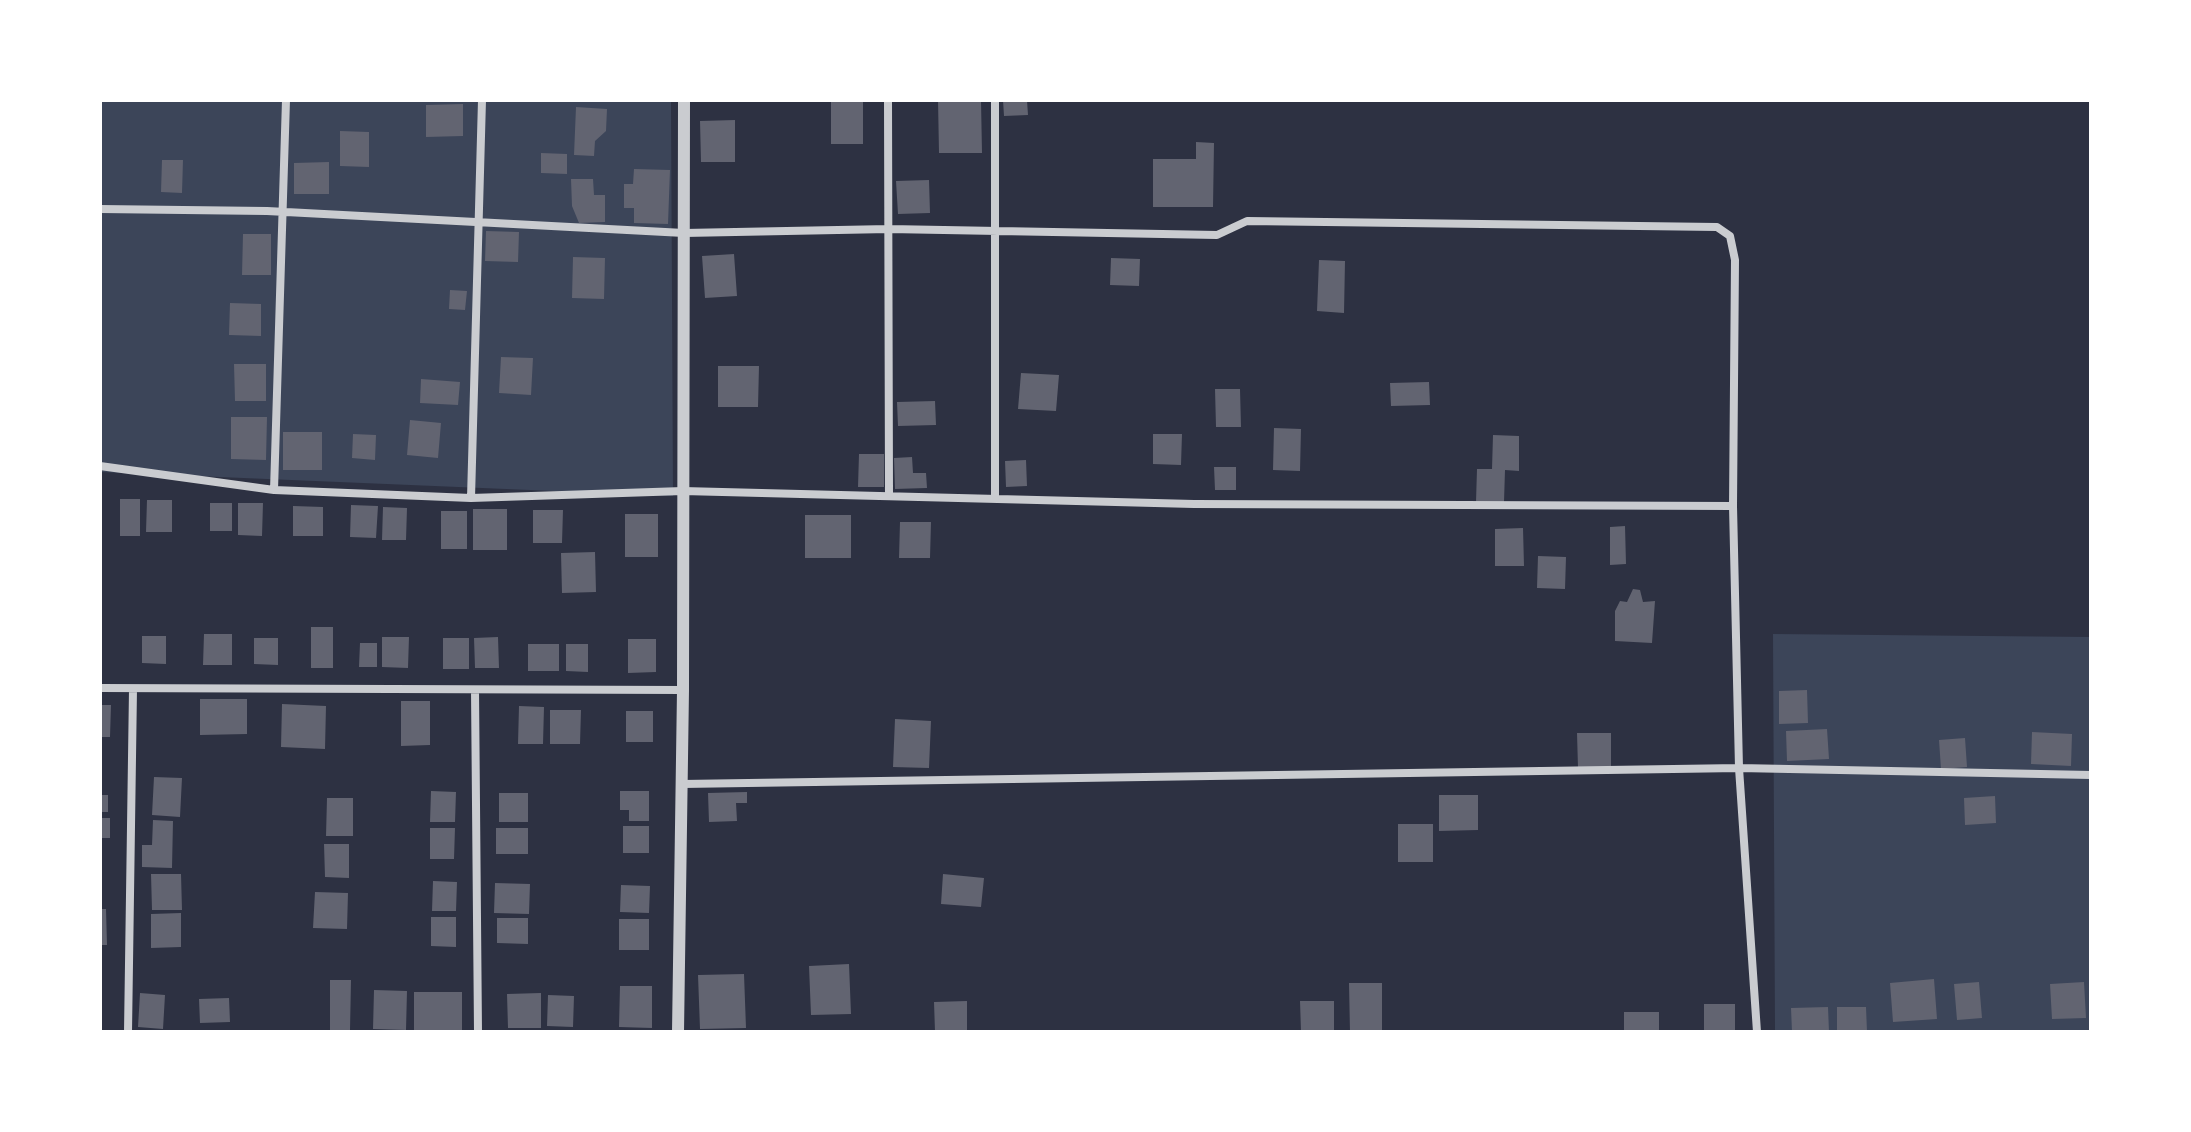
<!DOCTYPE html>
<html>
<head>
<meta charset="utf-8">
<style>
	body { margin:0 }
	#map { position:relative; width:2191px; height:1132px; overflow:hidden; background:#2d3142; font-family:Overpass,sans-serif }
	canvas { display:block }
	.frame { position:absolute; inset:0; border:102px solid #fff; pointer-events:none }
</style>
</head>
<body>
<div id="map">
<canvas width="2191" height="1132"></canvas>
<div class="frame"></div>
</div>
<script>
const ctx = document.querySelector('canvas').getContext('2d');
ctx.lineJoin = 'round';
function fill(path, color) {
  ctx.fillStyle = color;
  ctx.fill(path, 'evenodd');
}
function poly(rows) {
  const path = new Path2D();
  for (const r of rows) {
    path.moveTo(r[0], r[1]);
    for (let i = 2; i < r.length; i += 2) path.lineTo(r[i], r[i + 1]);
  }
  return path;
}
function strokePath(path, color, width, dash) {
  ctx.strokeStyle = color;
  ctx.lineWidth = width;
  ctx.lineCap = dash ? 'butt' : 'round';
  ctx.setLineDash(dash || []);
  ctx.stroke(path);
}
fill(poly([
	[100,100,671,100,673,496,100,472],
	[1773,634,2091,637,2091,1032,1775,1032]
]), '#3c4559');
fill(poly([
	[938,100,981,100,982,153,939,153],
	[1003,100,1027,100,1028,115,1004,116],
	[831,102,863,102,863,144,831,144],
	[463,104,463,136,426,137,426,105],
	[576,107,607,109,606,131,595,141,594,156,574,155],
	[735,120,735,162,701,162,700,121],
	[340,131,369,132,369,167,340,166],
	[1196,142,1214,143,1213,207,1153,207,1153,159,1196,159],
	[541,153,567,154,567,174,541,173],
	[162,160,183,160,182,193,161,192],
	[329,162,329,194,294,194,294,163],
	[634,169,670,170,668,224,634,223,634,208,624,208,624,184,633,184],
	[571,179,593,179,594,195,605,195,605,222,579,223,572,206],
	[929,180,930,213,898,214,896,181],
	[486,231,519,232,518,262,485,261],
	[243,234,271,234,271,275,242,275],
	[734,254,737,296,705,298,702,256],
	[573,257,605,258,604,299,572,298],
	[1111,258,1140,259,1139,286,1110,285],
	[1319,260,1345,261,1344,313,1317,311],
	[450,290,467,291,465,310,449,309],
	[230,303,261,304,261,336,229,335],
	[501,357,533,358,531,395,499,393],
	[234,364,266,364,266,401,235,401],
	[718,366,759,366,758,407,718,407],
	[1021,373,1059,375,1056,411,1018,409],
	[421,379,460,382,458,405,420,403],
	[1429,382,1430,405,1391,406,1390,383],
	[1215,389,1240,389,1241,427,1216,427],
	[935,401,936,425,898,426,897,402],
	[231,417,267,417,266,460,231,459],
	[410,420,441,423,438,458,407,455],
	[1274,428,1301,429,1300,471,1273,470],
	[283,432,322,432,322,470,283,470],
	[353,434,376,435,375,460,352,458],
	[1153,434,1182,434,1181,465,1153,464],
	[1493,435,1519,436,1519,471,1505,470,1504,502,1476,502,1477,469,1492,469],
	[859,454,884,454,884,487,858,487],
	[912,457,913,473,926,473,927,488,895,489,894,458],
	[1026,460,1027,486,1006,487,1005,461],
	[1214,467,1236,467,1236,490,1215,490],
	[120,499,140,499,140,536,120,536],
	[147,500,172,500,172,532,146,532],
	[210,503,232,503,232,531,210,531],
	[238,503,263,503,262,536,238,535],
	[351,505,378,506,376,538,350,537],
	[293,506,323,507,323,536,293,536],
	[383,507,407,508,406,540,382,540],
	[473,509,507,509,507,550,473,550],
	[533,510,563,510,562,543,533,543],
	[441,511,467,511,467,549,441,549],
	[625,514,658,514,658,557,625,557],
	[805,515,851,515,851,558,805,558],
	[900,522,931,522,930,558,899,558],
	[1625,526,1626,564,1610,565,1610,527],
	[1523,528,1524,566,1495,566,1495,529],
	[595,552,596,592,562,593,561,553],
	[1538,556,1566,557,1565,589,1537,588],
	[1633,589,1640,590,1643,602,1655,601,1652,643,1615,641,1615,611,1620,601,1627,602],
	[311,627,333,627,333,668,311,668],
	[204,634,232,634,232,665,203,665],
	[142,636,166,636,166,664,142,663],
	[382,637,409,637,408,668,382,667],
	[498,637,499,668,475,668,474,638],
	[254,638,278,638,278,665,254,664],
	[443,638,469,638,469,669,443,669],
	[628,639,656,639,656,672,628,673],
	[360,643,377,643,377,667,359,667],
	[528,644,559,644,559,671,528,671],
	[566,644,588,644,588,672,566,671],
	[1807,690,1808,723,1779,724,1779,691],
	[200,699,247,699,247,734,200,735],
	[401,701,430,701,430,745,401,746],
	[282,704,326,706,325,749,281,747],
	[100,705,111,705,110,737,100,737],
	[519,706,544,707,543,744,518,744],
	[550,710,581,710,580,744,550,744],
	[626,711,653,711,653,742,626,742],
	[895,719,931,721,929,768,893,767],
	[1827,729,1829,759,1787,761,1786,731],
	[2032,732,2072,734,2071,766,2031,764],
	[1577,733,1611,733,1611,767,1578,768],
	[1965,738,1967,767,1941,769,1939,740],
	[154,777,182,778,180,817,152,815],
	[431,791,456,792,455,822,430,822],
	[620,791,649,791,649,821,629,821,629,810,620,810],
	[747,792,747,803,736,803,737,821,709,822,708,793],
	[499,793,528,793,528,822,499,822],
	[100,795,108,795,108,812,100,812],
	[1439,795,1478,795,1478,830,1439,831],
	[1995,796,1996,823,1965,825,1964,798],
	[327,798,353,798,353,836,326,836],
	[100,818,110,818,110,838,100,838],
	[153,820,173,821,172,868,142,867,142,845,152,845],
	[1398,824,1433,824,1433,862,1398,862],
	[623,826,649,826,649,853,623,853],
	[430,828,455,828,454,859,430,859],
	[496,828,528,828,528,854,496,854],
	[324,844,349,844,349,878,325,877],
	[151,874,181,874,182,910,152,910],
	[943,874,984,878,981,907,941,904],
	[433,881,457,882,456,911,432,911],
	[495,883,530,884,529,914,494,913],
	[621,885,650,886,649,913,620,912],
	[315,892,348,893,347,929,313,928],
	[100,909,106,909,107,945,100,945],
	[181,913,181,947,151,948,151,914],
	[431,917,456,917,456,947,431,946],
	[497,918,528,918,528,944,497,943],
	[619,919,649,919,649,950,619,950],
	[849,964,851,1014,811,1015,809,966],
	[744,974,746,1028,700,1029,698,975],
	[1934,979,1937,1019,1893,1022,1890,983],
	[330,980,351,980,350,1030,330,1030],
	[1979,982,1982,1018,1957,1020,1954,984],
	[2084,982,2086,1018,2052,1019,2050,984],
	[1349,983,1382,983,1382,1032,1350,1032],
	[620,986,652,986,652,1028,619,1027],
	[374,990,407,991,406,1030,373,1029],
	[414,992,462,992,462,1030,414,1030],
	[140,993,165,995,163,1029,138,1027],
	[541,993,541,1028,508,1028,507,994],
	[548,995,574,996,573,1027,547,1026],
	[229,998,230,1022,200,1023,199,999],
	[967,1001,967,1032,935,1032,934,1002],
	[1300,1001,1334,1001,1334,1032,1301,1032],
	[1704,1004,1735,1004,1735,1032,1704,1032],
	[1828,1007,1829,1032,1792,1032,1791,1008],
	[1837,1007,1866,1007,1867,1032,1837,1032],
	[1624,1012,1659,1012,1659,1032,1624,1032]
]), '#626471');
strokePath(poly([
	[888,100,889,496],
	[100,209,267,211,684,233,889,229,1217,235,1247,221,1717,227,1730,236,1735,260,1733,506,1739,768,1757,1032],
	[100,466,274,490,471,498,683,491,1194,504,1733,506],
	[274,490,286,100],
	[471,498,482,100],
	[995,499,995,100],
	[100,688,683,690],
	[475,690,478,1032],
	[682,784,1739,768,2091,775],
	[128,1032,133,689]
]), '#caccd0', 8);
strokePath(poly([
	[678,1032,683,690,684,100]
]), '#caccd0', 12);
</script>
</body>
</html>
